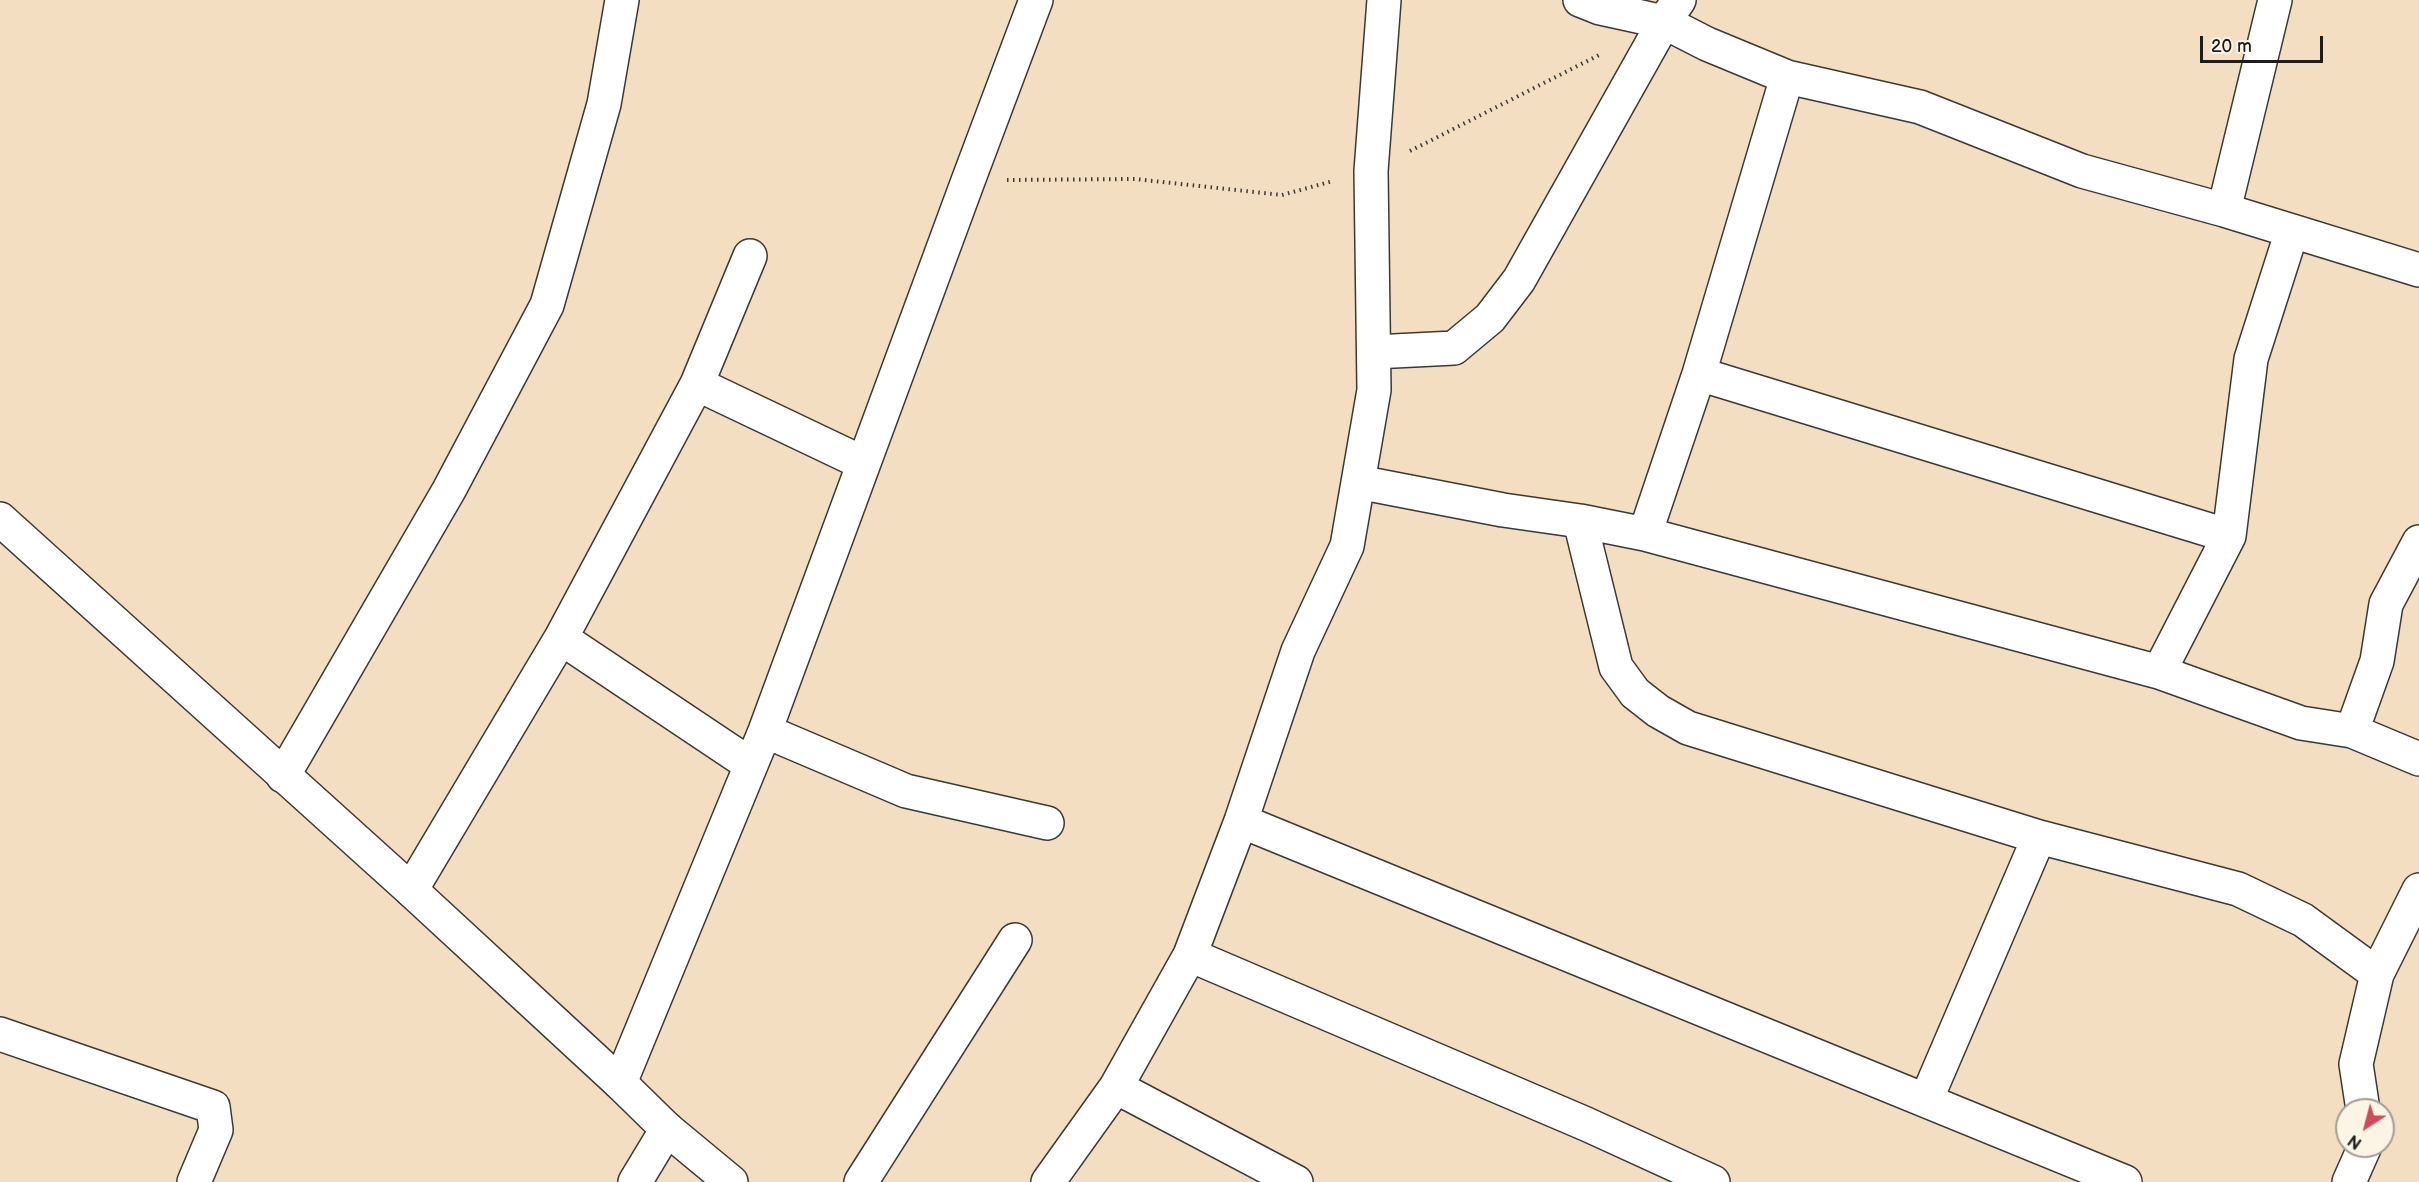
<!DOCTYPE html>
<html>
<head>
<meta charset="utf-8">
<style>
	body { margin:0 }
	#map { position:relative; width:2419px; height:1182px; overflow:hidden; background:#f3dec1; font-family:"Balsamiq Sans",sans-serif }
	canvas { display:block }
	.north { position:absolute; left:2335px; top:1098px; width:60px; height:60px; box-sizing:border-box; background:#fcf5e5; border:2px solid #a29e95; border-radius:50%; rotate:216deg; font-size:16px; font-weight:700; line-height:24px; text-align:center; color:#1c1c1c }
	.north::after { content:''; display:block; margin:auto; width:21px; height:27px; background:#d1495b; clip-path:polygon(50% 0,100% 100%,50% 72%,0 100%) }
	.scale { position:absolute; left:2200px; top:36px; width:123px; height:27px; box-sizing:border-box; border:3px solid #1c1c1c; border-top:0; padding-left:8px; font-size:18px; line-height:21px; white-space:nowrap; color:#1c1c1c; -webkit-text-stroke:4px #fcf5e5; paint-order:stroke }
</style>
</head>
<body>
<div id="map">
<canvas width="2419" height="1182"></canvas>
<div class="north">N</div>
<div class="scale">20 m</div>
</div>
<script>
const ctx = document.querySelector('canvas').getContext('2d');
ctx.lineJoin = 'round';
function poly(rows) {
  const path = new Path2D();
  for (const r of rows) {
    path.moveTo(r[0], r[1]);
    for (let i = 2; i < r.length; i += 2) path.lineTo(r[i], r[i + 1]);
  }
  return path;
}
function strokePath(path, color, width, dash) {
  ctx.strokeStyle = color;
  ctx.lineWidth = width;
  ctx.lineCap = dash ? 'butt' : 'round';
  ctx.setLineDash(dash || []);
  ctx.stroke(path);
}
const minor = poly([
	[1580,0,1600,8,1664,22,1707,44,1787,77,1920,107,2082,171,2224,210,2419,270],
	[2224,210,2275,0],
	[1374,352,1454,348,1490,318,1519,280,1664,22,1679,0],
	[1699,374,2229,536],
	[697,384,863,463],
	[1358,482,1503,510,1580,521,1645,534,2159,672,2301,723,2352,731],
	[1580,521,1616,667,1635,693,1658,711,1688,728,2039,837,2238,889,2303,920,2377,974],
	[1645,534,1699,374,1787,77],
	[2419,542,2386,604,2377,661,2352,731,2419,759],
	[561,638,751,765],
	[2159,672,2229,536,2251,359,2292,231],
	[765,731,906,791,1047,823],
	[283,776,449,490,547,305,604,104,622,0],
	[1241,821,2125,1182],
	[411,890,561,638,697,384,750,256],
	[1190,955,1586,1124,1713,1182],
	[0,1034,213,1107,216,1130,194,1182],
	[620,1083,765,731,968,181,1036,0],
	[1116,1087,1296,1182],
	[1926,1100,2039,837],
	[2363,1110,2356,1064,2377,974,2419,890],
	[635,1182,667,1129],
	[861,1182,1015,940],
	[1048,1182,1116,1087,1190,955,1241,821,1298,651,1347,546,1374,390,1371,171,1384,0],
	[2349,1182,2365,1146]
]);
const tertiary = poly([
	[0,519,411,890,620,1083,667,1129,731,1182]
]);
strokePath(minor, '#3c3935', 36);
strokePath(tertiary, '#3c3935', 36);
strokePath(poly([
	[1410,151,1601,54],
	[1007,180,1135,179,1282,195,1333,181]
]), '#3c3935', 4, [1.5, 4.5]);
strokePath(minor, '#fff', 33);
strokePath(tertiary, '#fff', 33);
</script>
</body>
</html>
